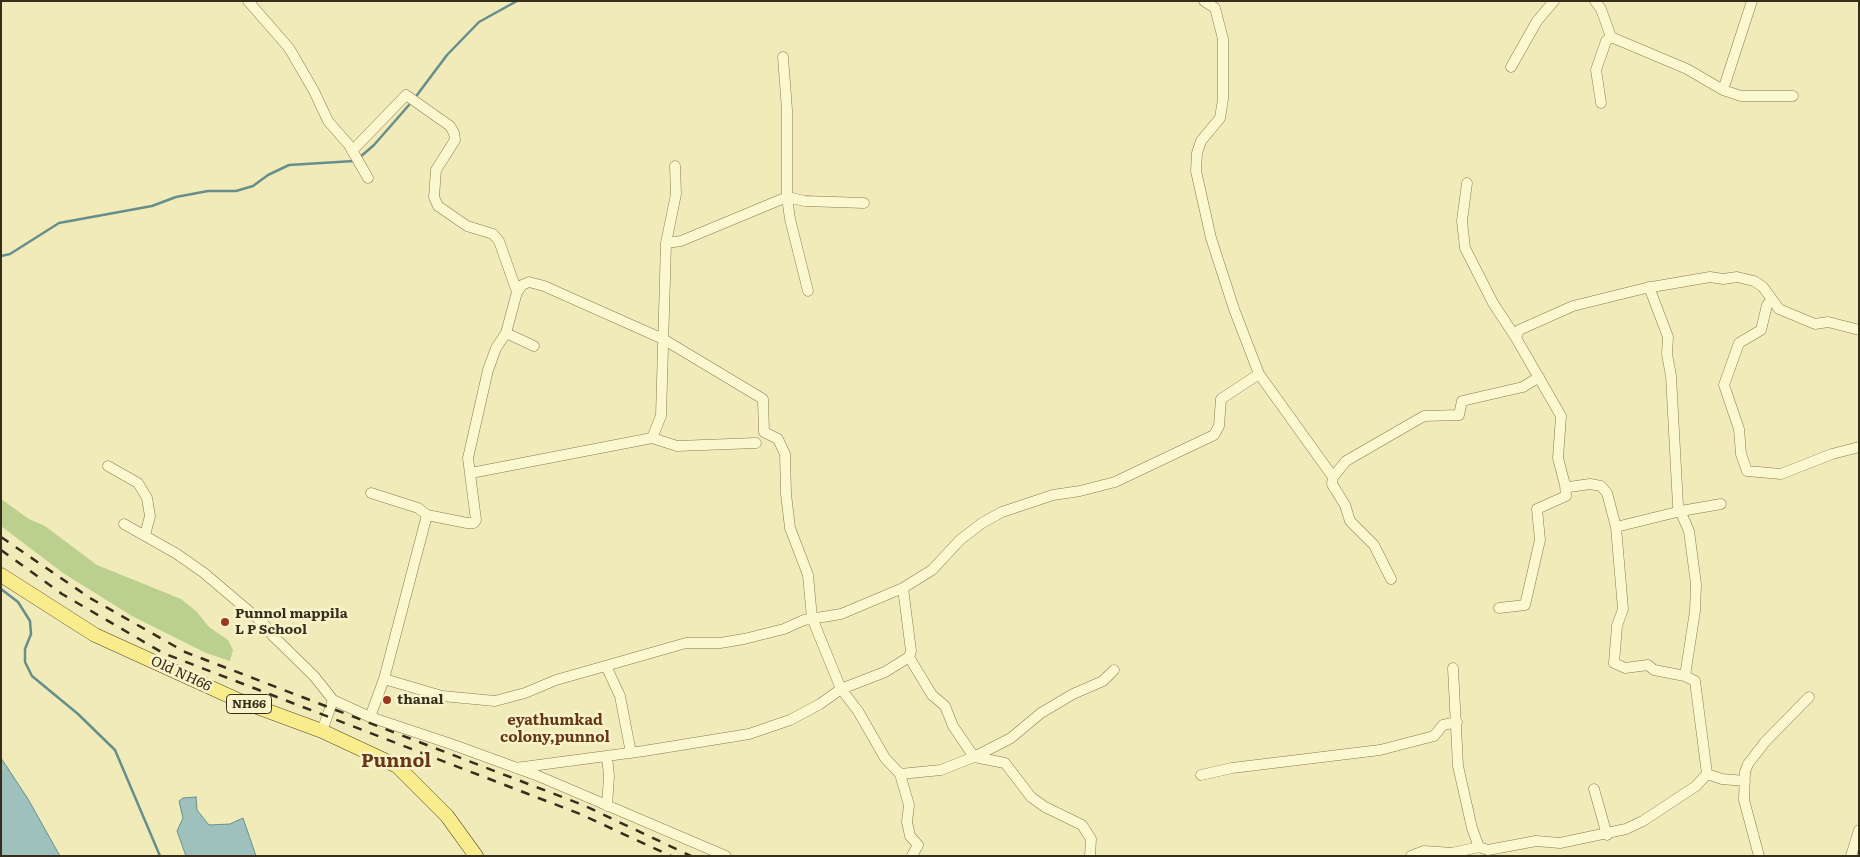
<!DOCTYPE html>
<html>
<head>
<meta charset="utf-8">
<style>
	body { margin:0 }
	#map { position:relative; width:1860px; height:857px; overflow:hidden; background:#f1ebba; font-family:Literata,serif }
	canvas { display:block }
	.frame { position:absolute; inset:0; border:2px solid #362d1a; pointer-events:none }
</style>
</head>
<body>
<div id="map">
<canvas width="1860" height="857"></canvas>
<div class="frame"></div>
</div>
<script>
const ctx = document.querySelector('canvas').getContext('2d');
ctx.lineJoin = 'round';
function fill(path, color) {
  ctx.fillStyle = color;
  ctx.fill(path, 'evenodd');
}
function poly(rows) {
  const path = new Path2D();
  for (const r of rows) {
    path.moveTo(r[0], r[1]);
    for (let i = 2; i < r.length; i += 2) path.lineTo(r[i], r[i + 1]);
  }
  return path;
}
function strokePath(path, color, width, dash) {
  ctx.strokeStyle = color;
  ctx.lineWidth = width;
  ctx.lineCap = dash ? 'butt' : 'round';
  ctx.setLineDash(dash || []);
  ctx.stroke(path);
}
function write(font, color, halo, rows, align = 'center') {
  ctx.font = font + ' Literata,serif';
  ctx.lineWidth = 5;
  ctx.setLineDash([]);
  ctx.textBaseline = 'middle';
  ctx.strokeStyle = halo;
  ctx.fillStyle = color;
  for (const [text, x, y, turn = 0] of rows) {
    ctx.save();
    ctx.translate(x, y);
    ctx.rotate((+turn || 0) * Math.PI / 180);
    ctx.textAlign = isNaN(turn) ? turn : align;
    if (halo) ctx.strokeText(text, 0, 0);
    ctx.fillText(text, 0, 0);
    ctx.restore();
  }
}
fill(poly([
	[1,499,29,519,45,526,97,565,181,599,196,611,209,627,228,640,233,650,230,661,206,653,132,616,63,573,1,526]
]), '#bbcf8e');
const water = poly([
	[1,758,28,799,60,856,1,856,1,758],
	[196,797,197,810,209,825,230,824,243,818,256,856,186,856,177,831,183,818,179,801,183,798,196,797]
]);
fill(water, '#9fc1be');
strokePath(water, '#668f8c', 1);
strokePath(poly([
	[417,95,447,55,479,22,517,1],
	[359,158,374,145,409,105],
	[1,256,10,254,59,223,152,206,176,197,208,191,236,191,253,186,268,175,289,165,354,161],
	[1,589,18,602,30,621,31,634,25,649,25,662,32,676,78,714,115,750,160,856]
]), '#668f8c', 2.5);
const minor = poly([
	[248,1,289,48,314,91,328,121,349,145,368,178],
	[1595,1,1601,9,1611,37,1687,69,1723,90,1741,96,1793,96],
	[783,57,787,110,787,197,790,219,808,291],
	[1511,67,1537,21,1554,1],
	[1723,90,1752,1],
	[1601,103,1596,70,1606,41,1611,37],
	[352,151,406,95,450,126,454,133,455,140,436,170,434,197,438,206,467,226,493,234,499,241,517,292],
	[1467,183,1462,221,1465,248,1493,303,1516,338],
	[666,243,681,241,787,197,805,201,864,203],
	[1649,287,1668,337,1667,354,1671,376,1678,506,1689,531,1696,584,1695,611,1685,676],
	[1772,300,1767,305,1761,330,1739,343,1724,385,1739,429,1741,454,1747,471,1781,474,1832,454,1859,447],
	[506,333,534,346],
	[1259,374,1333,477],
	[652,438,677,446,756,443],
	[108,466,138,483,147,498,150,516,145,535],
	[471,473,652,438,661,416,666,243,676,194,675,166],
	[371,493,418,508,427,515],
	[124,524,177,554,204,573,263,623,273,636,314,676,333,700,370,717,384,679,442,696,495,701,525,693,556,680,686,643,720,643,744,639,784,629,804,620,841,614,903,588,932,570,960,540,982,523,1002,512,1053,495,1080,491,1115,482,1214,435,1219,426,1221,399,1259,374,1234,309,1211,238,1196,171,1197,153,1201,141,1220,118,1223,99,1223,39,1215,8,1204,1],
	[1616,527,1681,511,1721,504],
	[1391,579,1374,545,1350,521,1345,505,1332,484,1333,477,1346,461,1424,416,1459,415,1462,401,1523,387,1539,377],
	[1499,608,1525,605,1540,540,1537,509,1566,496,1565,485],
	[909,657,932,695,945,706,953,726,974,757,1005,763,1031,797,1045,807,1082,825,1091,839,1090,856],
	[606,666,620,696,631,753],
	[1453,668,1458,766,1472,828,1479,847,1488,850,1536,841,1560,843,1626,829,1643,821,1696,786,1707,774,1695,681,1685,676,1654,670,1648,665,1625,668,1614,663,1617,626,1623,609,1616,527,1607,493,1601,486,1590,484,1569,487,1565,485,1558,458,1561,416,1516,338,1519,330,1573,306,1646,288,1710,277,1723,279,1737,277,1754,281,1763,287,1779,309,1815,324,1828,322,1859,330],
	[384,679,427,515,467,523,474,523,476,520,468,458,488,370,496,348,506,333,517,292,522,285,529,282,544,286,663,339,763,399,764,432,778,439,785,454,786,494,790,528,808,575,812,618,841,689,858,711,885,758,900,774,909,805,907,822,910,836,918,845,912,856],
	[370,717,451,744,536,775,726,856],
	[322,731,333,700],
	[607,757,609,776,607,806],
	[516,768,644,751,749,734,790,720,820,704,841,689,885,672,909,657,911,651,903,588],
	[900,774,941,770,974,757,1011,738,1041,713,1073,694,1103,681,1114,670],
	[1707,774,1722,779,1745,781],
	[1201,775,1232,768,1380,750,1434,736,1443,725,1457,722],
	[1594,789,1607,835],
	[1411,856,1424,851,1452,853,1479,847],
	[1759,856,1744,800,1745,772,1748,764,1765,742,1809,697],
	[1851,856,1859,830]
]);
const major = poly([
	[1,575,95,635,238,700,322,731,397,766,447,816,476,856]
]);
strokePath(minor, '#897a53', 11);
strokePath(major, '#564628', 15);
strokePath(minor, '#fbf7ce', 10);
strokePath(major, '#f9ec8d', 14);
strokePath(poly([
	[1,537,90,598,185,652,583,805,691,856],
	[1,550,62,594,163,653,580,814,671,856]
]), '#362d1a', 2.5, [9, 9]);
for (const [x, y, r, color] of [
	[225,622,5,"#9c361f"],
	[387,700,5,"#9c361f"]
]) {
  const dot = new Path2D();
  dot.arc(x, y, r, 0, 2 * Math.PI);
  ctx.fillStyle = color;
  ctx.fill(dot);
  strokePath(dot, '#f8f3ca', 2);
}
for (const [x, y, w] of [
	[249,704,45]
]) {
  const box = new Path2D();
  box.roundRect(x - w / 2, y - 9.5, w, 19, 4);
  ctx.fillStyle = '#f8f3ca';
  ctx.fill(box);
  strokePath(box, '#362d1a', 1);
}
write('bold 12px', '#362d1a', null, [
	["NH66",249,704]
]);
write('bold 14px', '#362d1a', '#f8f3ca', [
	["Punnol mappila",235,614],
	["L P School",235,630],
	["thanal",397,700]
], 'left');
write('14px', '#362d1a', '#f8f3ca', [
	["Old NH66",181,674,25]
]);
write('bold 15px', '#663616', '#f8f3ca', [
	["eyathumkad",555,721],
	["colony,punnol",555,738]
]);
write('bold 19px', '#663616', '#f8f3ca', [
	["Punnol",396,761]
]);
</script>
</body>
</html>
